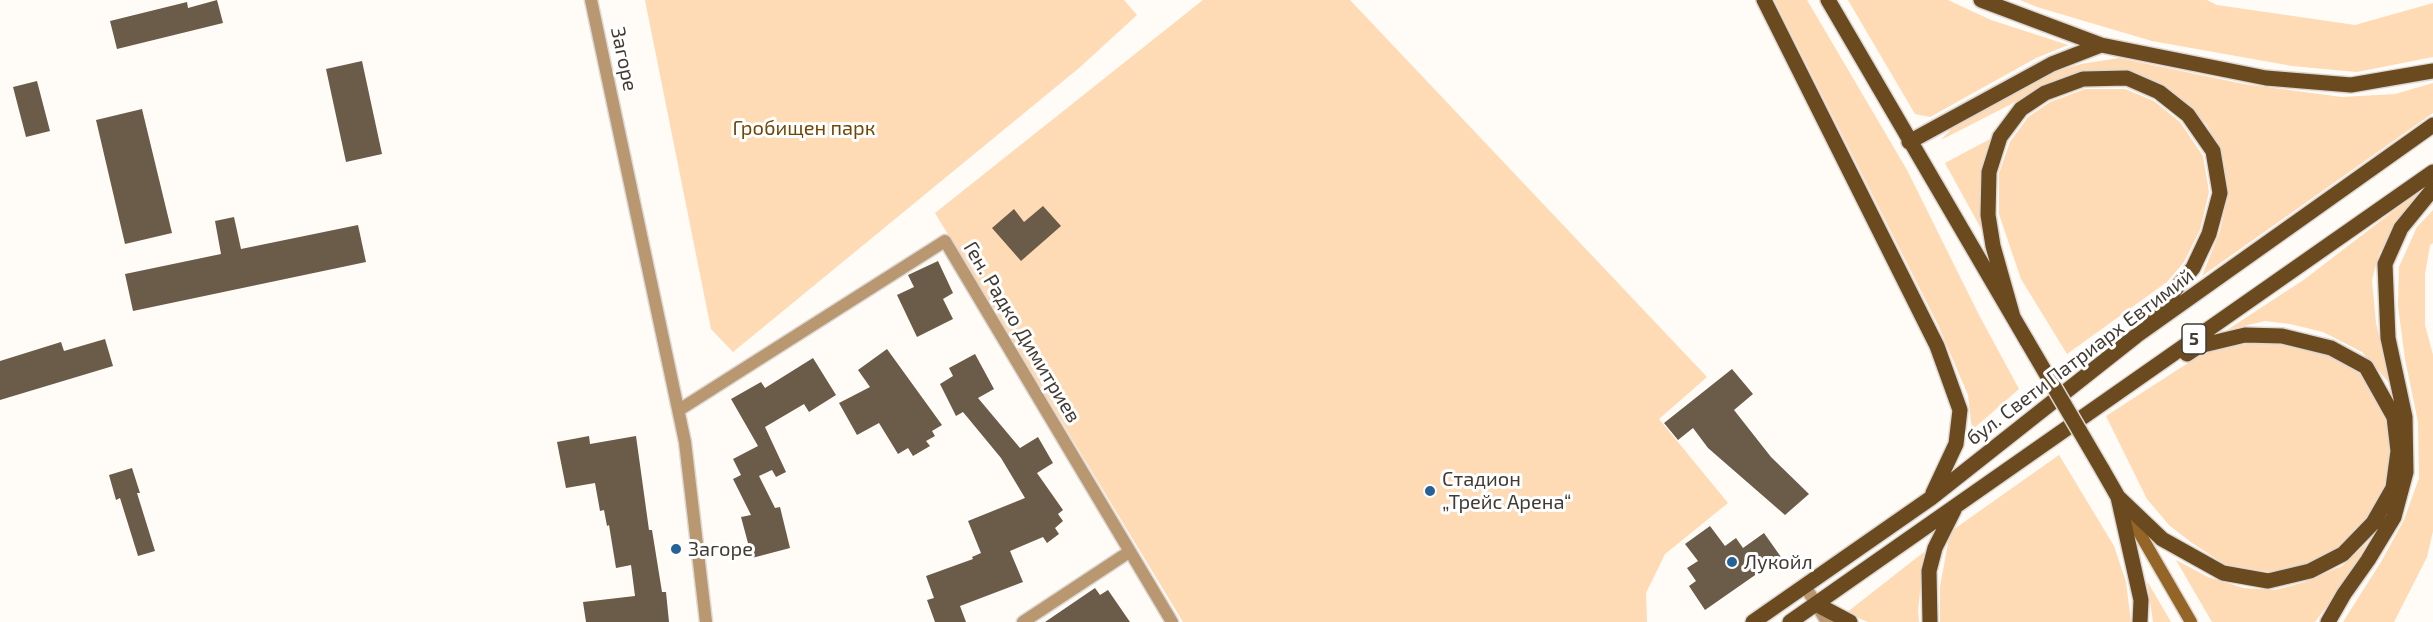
<!DOCTYPE html>
<html>
<head>
<meta charset="utf-8">
<style>
	body { margin:0 }
	canvas { display:block; background:#fffbf7 }
</style>
</head>
<body>
<canvas width="2433" height="622"></canvas>
<script>
const ctx = document.querySelector('canvas').getContext('2d');
ctx.lineJoin = 'round';
function fill(path, color) {
  ctx.fillStyle = color;
  ctx.fill(path, 'evenodd');
}
function poly(rows) {
  const path = new Path2D();
  for (const r of rows) {
    path.moveTo(r[0], r[1]);
    for (let i = 2; i < r.length; i += 2) path.lineTo(r[i], r[i + 1]);
  }
  return path;
}
function strokePath(path, color, width, dash) {
  ctx.strokeStyle = color;
  ctx.lineWidth = width;
  ctx.lineCap = dash ? 'butt' : 'round';
  ctx.setLineDash(dash || []);
  ctx.stroke(path);
}
function write(font, color, halo, rows, align = 'center') {
  ctx.font = font + ' "Exo 2",sans-serif';
  ctx.lineWidth = 6;
  ctx.setLineDash([]);
  ctx.textBaseline = 'middle';
  ctx.strokeStyle = halo;
  ctx.fillStyle = color;
  for (const [text, x, y, turn = 0] of rows) {
    ctx.save();
    ctx.translate(x, y);
    ctx.rotate((+turn || 0) * Math.PI / 180);
    ctx.textAlign = isNaN(turn) ? turn : align;
    if (halo) ctx.strokeText(text, 0, 0);
    ctx.fillText(text, 0, 0);
    ctx.restore();
  }
}
fill(poly([
	[645,0,1124,0,1137,15,1079,68,733,352,711,329],
	[1203,0,1350,0,1707,377,1659,419,1728,503,1665,554,1646,593,1647,622,1183,622,935,213],
	[1774,0,1807,0,1907,170,1979,315,2019,389,1972,430,1968,395,1938,325],
	[1848,0,1948,0,1991,20,2068,45,2036,58,1930,117,1915,114],
	[2020,0,2207,0,2217,5,2355,25,2433,3,2433,57,2357,72,2292,66,2152,41,2037,7],
	[2119,58,2244,84,2342,97,2395,94,2433,83,2433,113,2202,276,2220,231,2227,199,2224,160,2207,125,2184,101,2154,80,2127,72,2088,71,2075,74,2054,82,1941,140,1955,125,2057,71,2081,64],
	[2085,89,2125,89,2154,101,2180,122,2203,156,2209,192,2200,230,2184,262,2167,282,2067,354,2021,279,1999,214,1999,173,2010,142,2028,117,2050,102],
	[1992,138,1984,234,1945,163],
	[2422,189,2397,222,2379,254,2372,280,2376,323,2391,385,2362,352,2323,332,2290,324,2265,321,2227,330,2305,279],
	[2433,210,2433,243,2430,245,2425,274,2425,325,2433,355,2433,531,2427,557,2394,622,2343,622,2381,562,2404,520,2419,478,2418,422,2405,359,2398,306,2399,267,2417,227],
	[2246,344,2281,344,2328,356,2360,374,2386,420,2390,451,2385,485,2366,518,2338,547,2307,563,2268,572,2226,565,2192,543,2169,525,2147,499,2106,416,2202,354],
	[2059,455,2114,546,2126,582,2131,622,1940,622,1940,587,1950,532],
	[2368,542,2342,586,2315,622,2212,622,2176,560,2208,577,2244,588,2275,590,2305,582,2342,566],
	[1924,552,1918,611,1919,622,1868,622,1846,613],
	[2147,581,2171,622,2153,622]
]), '#fedbb5');
fill(poly([
	[217,0,223,23,117,49,110,21,187,2,188,8],
	[362,61,382,154,346,162,326,69],
	[37,81,50,131,26,137,13,87],
	[142,109,172,233,125,244,96,120],
	[1043,206,1061,226,1021,261,992,228,1014,209,1024,222],
	[234,217,241,249,358,225,366,262,133,311,125,274,221,254,215,221],
	[938,261,953,293,943,299,953,319,917,337,897,295,914,287,908,275],
	[105,339,113,366,0,400,0,361,61,342,64,351],
	[887,349,942,425,932,431,935,436,926,441,930,446,913,456,908,448,898,454,879,423,857,435,839,403,870,387,858,370],
	[975,354,994,389,978,398,1020,448,1038,437,1053,463,1037,473,1063,510,1058,514,1063,521,1055,528,1059,534,1047,543,1043,537,1010,551,1023,582,960,606,966,622,935,622,927,600,934,598,926,576,973,559,972,557,981,553,968,521,1025,498,1001,458,963,412,956,416,940,384,953,376,949,368],
	[813,358,836,395,809,412,804,404,765,427,786,472,776,477,772,470,759,476,775,508,780,507,790,548,752,558,741,517,751,515,733,479,741,475,733,459,758,446,731,399,761,382,765,388],
	[1732,369,1753,394,1734,410,1771,457,1809,494,1785,515,1708,448,1693,428,1678,440,1664,423],
	[589,436,590,444,636,436,649,530,652,530,662,592,666,592,669,622,586,622,583,602,635,596,631,565,616,568,609,525,607,526,604,510,600,511,595,483,566,488,557,442],
	[132,468,140,493,137,493,155,551,138,556,120,498,116,500,109,475],
	[1710,526,1725,546,1736,538,1743,548,1764,533,1781,557,1705,610,1689,586,1696,581,1687,568,1698,561,1685,544],
	[1095,588,1100,595,1108,590,1130,622,1045,622]
]), '#6b5b49');
const minor = poly([
	[679,410,945,241,1172,622],
	[1805,586,1827,622],
	[1023,622,1129,552]
]);
const tertiary = poly([
	[591,0,685,442,706,622]
]);
const secondary = poly([
	[2125,508,2191,622]
]);
const primary = poly([
	[1764,0,1937,346,1960,410,1956,444,1933,493],
	[1828,0,2027,341],
	[1981,0,2101,45,2266,78,2351,85,2433,71],
	[1909,142,2052,64,2101,45],
	[2013,317,1993,246,1988,215,1989,172,2000,137,2021,109,2045,93,2083,79,2127,78,2159,92,2188,115,2213,151,2220,193,2209,234,2193,268,2150,320],
	[2102,469,2118,497,2162,539,2223,573,2268,581,2310,571,2343,554,2373,523,2393,488,2398,451,2394,417,2366,367,2331,348,2282,336,2245,335,2199,346,2187,354],
	[2118,497,2141,600,2140,622],
	[1816,604,1850,622],
	[1753,622,1931,498,2136,336,2433,125],
	[1790,622,2433,172],
	[1930,622,1929,571,1935,548,1954,510],
	[2328,622,2344,594,2368,560,2394,517,2406,472,2405,417,2388,338,2385,264,2401,228,2433,189]
]);
strokePath(minor, '#ddd8d4', 15);
strokePath(tertiary, '#ddd8d4', 15);
strokePath(secondary, '#ddd8d4', 15);
strokePath(primary, '#ddd8d4', 18);
strokePath(minor, '#b89771', 12);
strokePath(tertiary, '#b89771', 12);
strokePath(secondary, '#956528', 12);
strokePath(primary, '#6c4a1f', 15);
const primaryBridge = poly([
	[2027,341,2102,469]
]);
strokePath(primaryBridge, '#ddd8d4', 18, []);
strokePath(primaryBridge, '#6c4a1f', 15);
for (const [x, y, r, color] of [
	[1430,491,6,"#266198"],
	[676,549,6,"#266198"],
	[1732,562,6,"#266198"]
]) {
  const dot = new Path2D();
  dot.arc(x, y, r, 0, 2 * Math.PI);
  ctx.fillStyle = color;
  ctx.fill(dot);
  strokePath(dot, '#fff', 2);
}
for (const [x, y, w] of [
	[2194,339,24]
]) {
  const box = new Path2D();
  box.roundRect(x - w / 2, y - 15, w, 30, 4.5);
  ctx.fillStyle = '#fff';
  ctx.fill(box);
  strokePath(box, '#423b33', 1.5);
}
write('bold 18px', '#423b33', null, [
	["5",2194,339]
]);
write('20px', '#423b33', '#fff', [
	["Загоре",624,59,78],
	["Ген. Радко Димитриев",1022,332,59],
	["бул. Свети Патриарх Евтимий",2080,357,-37]
]);
write('20px', '#714706', '#fff', [
	["Гробищен парк",804,128]
]);
write('20px', '#423b33', '#fff', [
	["Стадион",1442,479],
	["„Трейс Арена“",1442,502],
	["Загоре",688,549],
	["Лукойл",1744,562]
], 'left');
</script>
</body>
</html>
